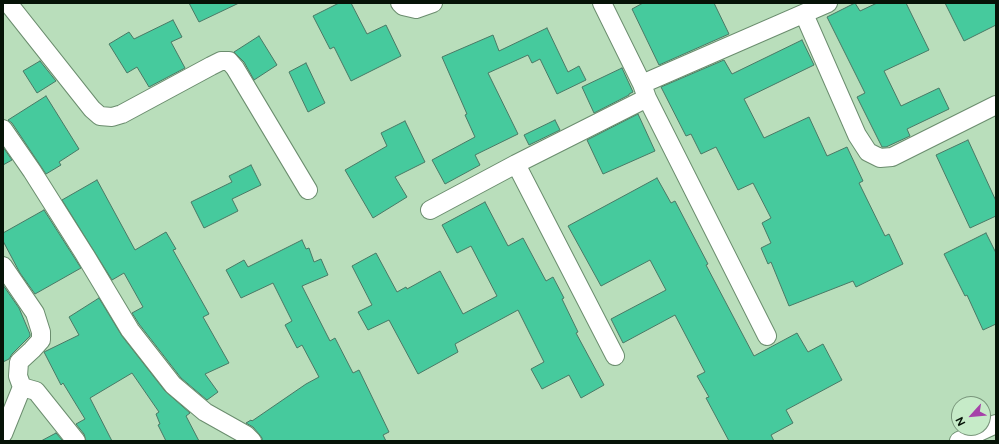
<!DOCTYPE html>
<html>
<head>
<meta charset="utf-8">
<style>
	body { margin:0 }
	#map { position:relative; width:999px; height:444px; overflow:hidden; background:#b9debb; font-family:Figtree,sans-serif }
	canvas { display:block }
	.frame { position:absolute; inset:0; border:4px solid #061307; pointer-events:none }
	.north { position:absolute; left:951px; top:396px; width:40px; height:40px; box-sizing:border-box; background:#c6ebc8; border:1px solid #79957b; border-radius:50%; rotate:243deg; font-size:11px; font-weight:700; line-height:16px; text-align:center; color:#061307 }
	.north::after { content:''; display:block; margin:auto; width:14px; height:18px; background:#a643a9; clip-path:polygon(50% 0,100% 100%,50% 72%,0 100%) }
</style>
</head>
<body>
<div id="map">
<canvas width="999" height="444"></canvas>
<div class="frame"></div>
<div class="north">N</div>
</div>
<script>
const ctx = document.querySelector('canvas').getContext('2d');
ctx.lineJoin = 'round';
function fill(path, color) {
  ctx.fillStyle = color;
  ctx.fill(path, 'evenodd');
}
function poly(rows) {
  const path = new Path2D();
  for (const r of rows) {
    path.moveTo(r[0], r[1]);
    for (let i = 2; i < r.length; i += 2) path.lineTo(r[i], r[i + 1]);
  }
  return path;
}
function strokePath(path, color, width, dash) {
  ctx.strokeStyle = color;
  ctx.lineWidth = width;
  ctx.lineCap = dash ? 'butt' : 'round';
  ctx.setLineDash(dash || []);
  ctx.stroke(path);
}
const building = poly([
	[189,3,239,3,199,22,189,3],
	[339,3,351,3,367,34,386,25,401,56,351,81,334,47,330,49,313,16,339,3],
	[643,3,714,3,729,34,659,65,632,9,643,3],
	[855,3,860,11,877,3,906,3,929,50,884,71,901,106,939,88,949,109,907,129,910,136,886,147,882,147,857,97,865,93,827,17,855,3],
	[945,3,996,3,996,25,964,41,945,3],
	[173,20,182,37,171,42,185,68,149,87,137,67,127,73,109,44,129,32,134,39,173,20],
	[547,28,568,72,579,66,586,80,557,94,540,59,532,63,528,55,488,73,518,134,475,155,480,165,445,184,432,160,475,137,465,115,467,114,442,57,493,35,499,51,547,28],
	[259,36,277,65,254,80,244,62,234,52,259,36],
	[802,40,814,65,744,99,764,138,809,117,827,156,847,147,863,181,859,183,885,236,889,234,903,264,856,287,853,281,789,306,771,262,768,264,761,248,771,243,762,223,771,218,753,183,738,190,716,147,701,154,691,134,686,136,661,87,724,60,732,74,802,40],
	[40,61,56,81,37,93,23,71,40,61],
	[306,63,325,103,308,112,289,72,306,63],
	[622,68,633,92,629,94,629,95,594,113,582,87,622,68],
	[46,96,79,149,59,162,61,165,46,174,12,123,8,120,46,96],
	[638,114,655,151,603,174,587,140,638,114],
	[555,120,560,130,529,145,524,135,555,120],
	[405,121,425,162,395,177,407,197,373,218,345,170,387,146,381,133,405,121],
	[968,140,996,201,996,216,970,228,936,155,968,140],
	[3,147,12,160,3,165,3,147],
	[251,165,261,185,232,199,238,211,204,228,191,202,232,182,229,176,251,165],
	[657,178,671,203,675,201,708,264,706,265,754,356,797,333,808,352,823,344,842,380,786,410,793,423,771,435,774,441,729,441,706,398,709,397,697,376,705,372,675,315,623,343,611,319,666,290,650,260,601,286,568,226,657,178],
	[97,180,135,250,166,232,176,249,173,250,209,314,203,317,229,363,205,374,218,392,207,400,181,378,139,324,132,313,143,307,124,273,112,280,62,200,97,180],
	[485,202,508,246,523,238,546,281,553,277,564,298,562,299,578,332,576,333,604,385,581,398,569,375,542,389,531,369,544,362,518,310,455,344,458,352,418,374,389,320,368,330,358,312,372,305,352,266,376,253,397,292,406,287,407,289,440,271,463,314,497,296,471,246,457,253,442,225,485,202],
	[44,210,81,268,35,294,20,273,3,241,3,233,44,210],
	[986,233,996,253,996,324,983,330,967,295,965,296,944,254,986,233],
	[302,240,306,249,309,248,314,262,321,259,328,275,302,286,330,341,335,338,353,373,359,370,389,432,383,435,386,441,262,441,262,438,259,434,253,427,246,423,251,420,252,421,306,384,319,377,302,345,297,348,285,325,292,321,273,283,241,298,226,270,244,260,248,267,302,240],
	[3,285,19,308,30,334,30,336,12,354,9,359,3,362,3,285],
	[99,298,122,336,165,391,190,413,186,416,199,441,166,441,158,425,160,424,156,414,159,412,132,373,90,398,112,441,86,441,84,434,76,424,85,419,63,383,61,385,44,352,79,335,69,317,99,298],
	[56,433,63,441,41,441,56,433]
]);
fill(building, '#46ca9d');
strokePath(building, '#497965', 1);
const minor = poly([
	[8,3,92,109,100,116,112,117,122,114,211,66,221,61,229,61,235,68,308,190],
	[400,3,403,6,416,9,433,3],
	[602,3,642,84,647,98,767,336],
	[804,14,857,135,868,152,880,158,892,157,996,105],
	[642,84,828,3],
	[3,129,32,171,85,255,130,330,173,385,205,412,246,435,252,441],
	[516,164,615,356],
	[430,210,516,164,647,98],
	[3,266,35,313,41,332,41,340,32,350,19,362,18,376,22,387,3,434],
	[22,387,36,391,76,441],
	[959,441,996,424]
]);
strokePath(minor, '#6b8d6e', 20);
strokePath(minor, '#fff', 18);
</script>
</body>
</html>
